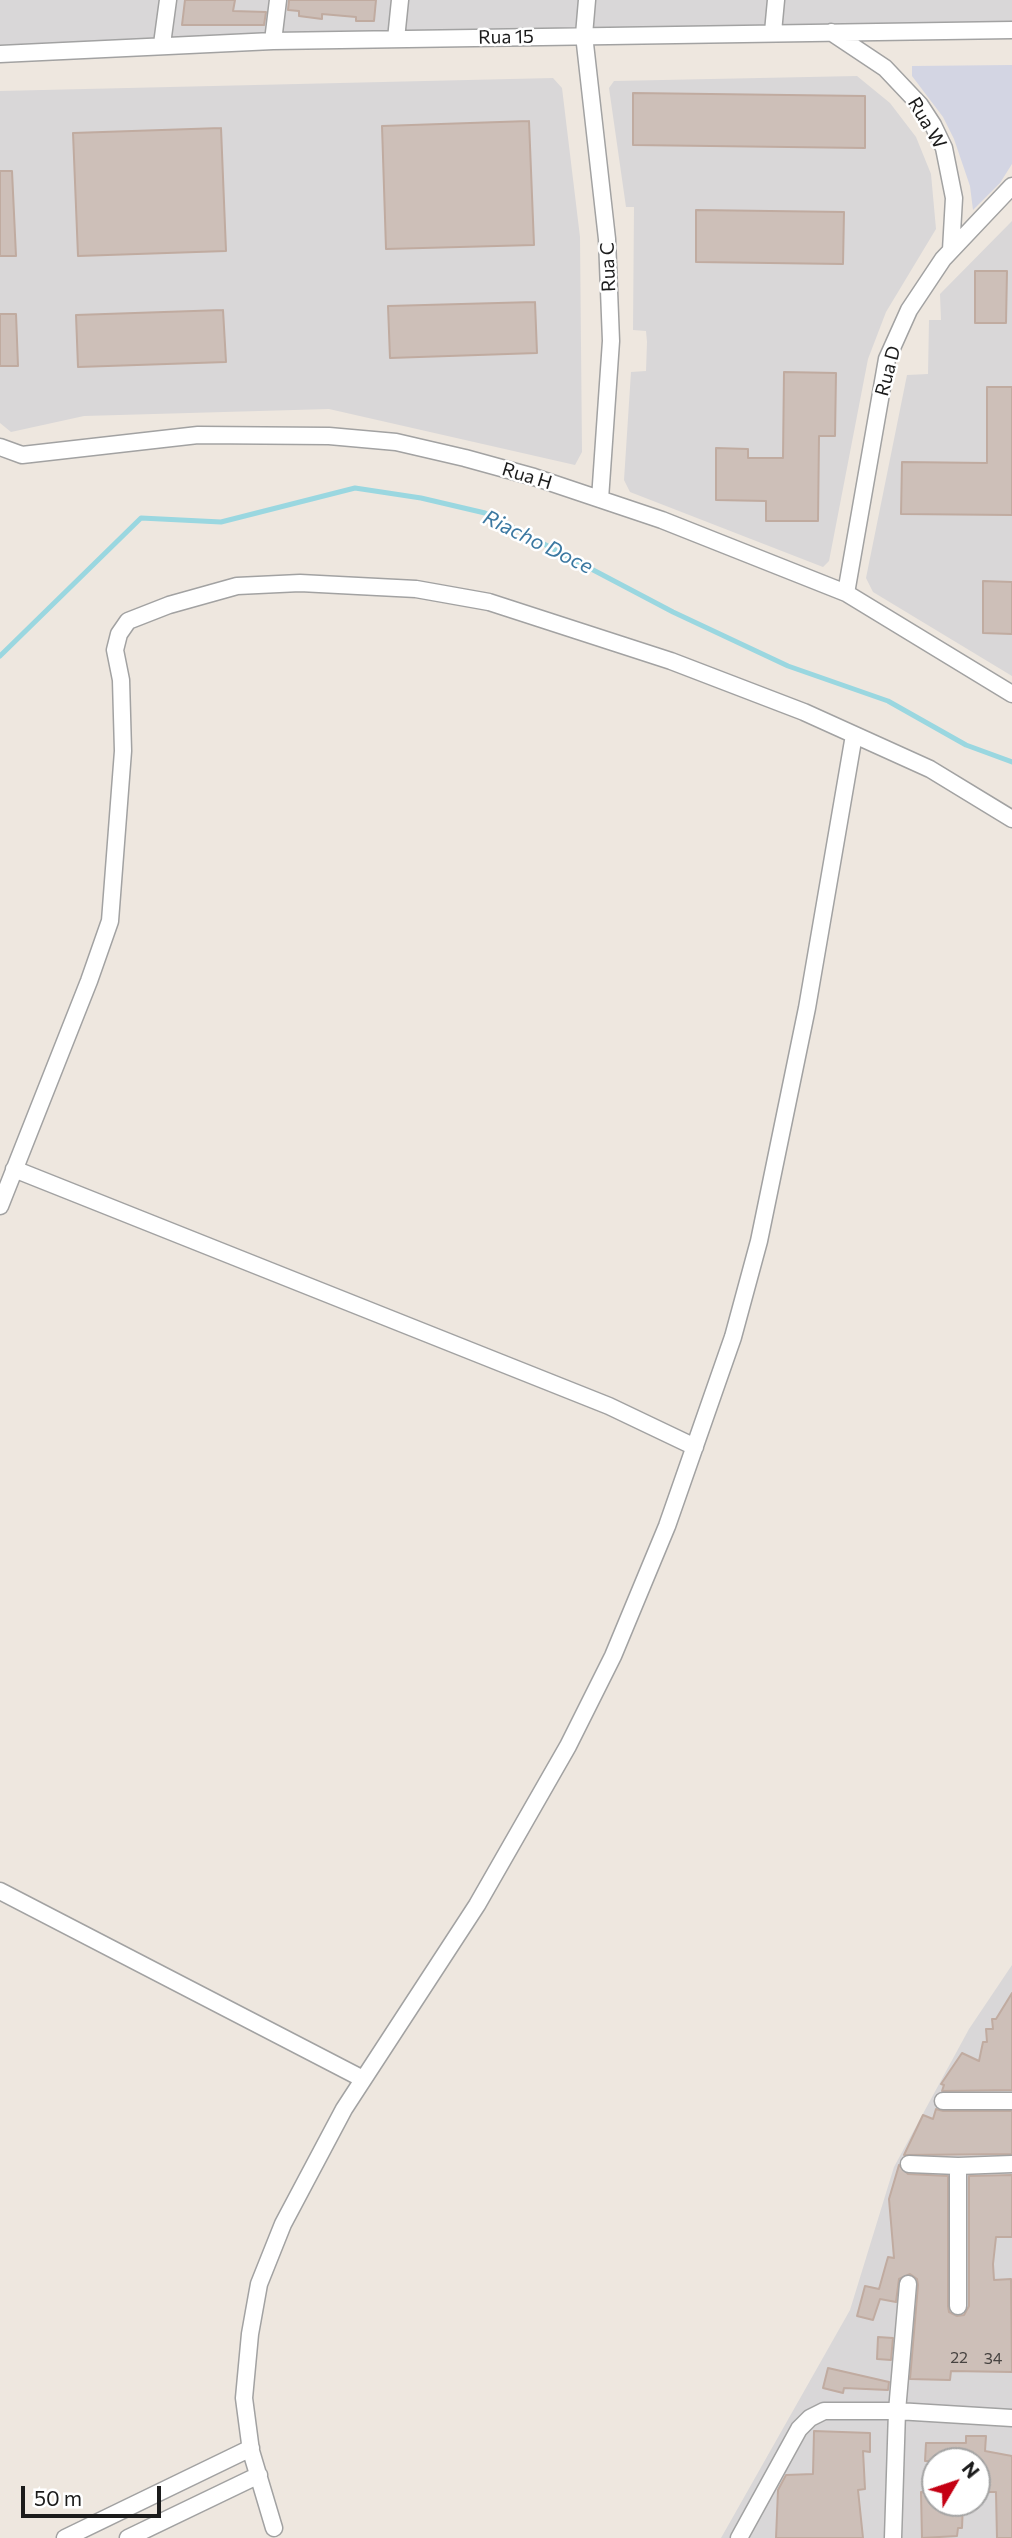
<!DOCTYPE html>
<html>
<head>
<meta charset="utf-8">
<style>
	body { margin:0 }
	#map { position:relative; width:1012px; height:2538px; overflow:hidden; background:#eee7df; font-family:Commissioner,sans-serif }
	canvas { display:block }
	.north { position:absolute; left:921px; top:2447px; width:70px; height:70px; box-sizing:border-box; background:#fff; border:2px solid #a4a4a4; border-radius:50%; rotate:51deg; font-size:19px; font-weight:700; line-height:28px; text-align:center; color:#1b1b1b }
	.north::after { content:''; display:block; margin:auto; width:24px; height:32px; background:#c50013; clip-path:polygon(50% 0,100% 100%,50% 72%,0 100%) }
	.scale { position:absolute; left:21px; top:2486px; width:140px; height:32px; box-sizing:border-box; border:4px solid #1b1b1b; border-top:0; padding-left:9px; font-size:21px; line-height:24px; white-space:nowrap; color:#1b1b1b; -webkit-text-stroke:5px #fff; paint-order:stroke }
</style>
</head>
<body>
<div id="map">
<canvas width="1012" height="2538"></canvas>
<div class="north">N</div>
<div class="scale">50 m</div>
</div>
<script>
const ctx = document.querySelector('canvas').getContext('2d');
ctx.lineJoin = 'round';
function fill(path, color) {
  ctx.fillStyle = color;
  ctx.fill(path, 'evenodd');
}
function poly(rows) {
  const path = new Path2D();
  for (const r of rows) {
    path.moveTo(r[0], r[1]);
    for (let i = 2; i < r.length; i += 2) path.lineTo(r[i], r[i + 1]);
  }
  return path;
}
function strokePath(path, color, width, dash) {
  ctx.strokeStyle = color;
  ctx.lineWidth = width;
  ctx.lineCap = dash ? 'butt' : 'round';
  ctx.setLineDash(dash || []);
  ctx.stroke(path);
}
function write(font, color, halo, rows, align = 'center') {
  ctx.font = font + ' Commissioner,sans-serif';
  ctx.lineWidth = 5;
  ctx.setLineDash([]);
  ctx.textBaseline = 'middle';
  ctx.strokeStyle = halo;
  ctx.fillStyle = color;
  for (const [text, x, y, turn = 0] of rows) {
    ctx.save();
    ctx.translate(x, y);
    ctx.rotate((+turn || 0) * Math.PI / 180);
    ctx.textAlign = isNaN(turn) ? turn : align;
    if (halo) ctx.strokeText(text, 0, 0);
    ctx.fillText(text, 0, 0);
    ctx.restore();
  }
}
fill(poly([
	[0,0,1012,0,1012,30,0,54],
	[857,76,890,103,916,137,931,174,936,229,886,312,868,359,829,561,823,567,630,492,624,480,631,372,646,371,647,342,646,331,633,330,634,207,626,207,609,88,614,81],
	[553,78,562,88,580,237,582,452,575,465,329,409,84,416,11,432,0,423,0,91],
	[1012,221,1012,676,873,592,866,578,907,375,928,374,929,320,941,320,940,294],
	[1012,1965,1012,2538,721,2538,850,2310,894,2167,969,2029],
	[935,2461,977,2461,977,2503,935,2503]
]), '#d9d7d8');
fill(poly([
	[1012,65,1012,164,1000,183,973,210,970,186,954,139,943,117,912,76,912,66]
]), '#d3d5e3');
strokePath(poly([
	[0,656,141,518,221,522,355,488,421,498,485,513,673,612,788,666,888,701,966,745,1012,762]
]), '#9ad7e0', 5);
const building = poly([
	[185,0,235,0,233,11,266,12,264,25,182,25,185,0],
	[289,0,376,0,374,21,356,21,356,17,322,14,322,19,299,16,299,11,288,10,289,0],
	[633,93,865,96,865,148,633,145,633,93],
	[529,121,534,245,386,249,382,126,529,121],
	[221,128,226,251,78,256,73,133,221,128],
	[0,171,12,171,16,256,0,256,0,171],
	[696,210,844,212,843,264,696,262,696,210],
	[975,271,1007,271,1006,323,975,323,975,271],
	[535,302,537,353,390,358,388,306,535,302],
	[223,310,226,362,78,367,76,315,223,310],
	[0,314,16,314,18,366,0,366,0,314],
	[784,372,836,373,835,436,819,436,818,521,766,521,766,501,716,500,716,448,748,449,748,458,783,458,784,372],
	[987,387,1012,387,1012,515,901,514,902,462,987,463,987,387],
	[983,581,1012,582,1012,634,983,633,983,581],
	[1012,1993,1012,2090,942,2091,944,2085,941,2084,962,2053,979,2061,983,2042,987,2042,986,2029,993,2029,992,2019,996,2019,1012,1993],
	[936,2109,943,2111,1012,2111,1012,2154,904,2155,923,2115,933,2119,936,2109],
	[899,2165,908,2174,948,2176,948,2306,949,2312,957,2316,964,2315,969,2306,969,2176,1012,2175,1012,2237,996,2237,993,2264,994,2280,1011,2279,1012,2372,951,2371,950,2380,910,2379,918,2285,917,2279,910,2274,899,2279,896,2302,880,2299,873,2320,857,2316,865,2286,879,2289,888,2257,894,2258,889,2199,899,2165],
	[878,2337,893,2338,891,2360,877,2359,878,2337],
	[828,2368,889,2382,888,2390,844,2388,843,2393,823,2388,828,2368],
	[814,2431,870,2433,870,2452,863,2451,865,2489,858,2490,863,2538,776,2538,778,2490,786,2475,813,2474,814,2431],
	[966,2436,986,2436,985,2451,1012,2456,1012,2538,997,2538,996,2492,978,2492,978,2461,925,2461,926,2443,966,2443,966,2436],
	[921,2492,935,2493,935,2503,963,2503,962,2528,958,2528,957,2536,922,2538,921,2492]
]);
fill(building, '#cdbfb8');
strokePath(building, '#c0aba0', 2);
const minor = poly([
	[587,0,584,35,607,239,611,341,600,499],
	[773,32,776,0],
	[831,32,885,68,920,105,933,125,944,148,954,198,951,250],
	[396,39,400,0],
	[273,41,278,0],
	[162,44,168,0],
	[0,54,273,41,1012,30],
	[0,447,22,455,198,435,329,436,396,442,465,458,534,477,662,520,846,593,1012,694],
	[846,593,887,359,909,310,943,259,1012,186],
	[14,1169,609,1406,695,1447],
	[0,1206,89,981,110,921,123,751,121,680,115,650,119,634,128,621,169,605,237,586,300,583,416,589,489,602,671,661,804,712,930,769,1012,819],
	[0,1891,363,2079],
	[943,2101,1012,2101],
	[909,2164,958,2166,1012,2164],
	[958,2166,958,2306],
	[274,2528,251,2451,244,2398,250,2334,259,2284,283,2224,344,2109,477,1905,568,1746,613,1656,667,1526,733,1337,759,1241,807,1008,854,735],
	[65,2538,251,2448],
	[128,2538,259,2475],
	[739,2538,799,2429,810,2418,824,2411,897,2411,1012,2418],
	[893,2538,897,2411,908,2284]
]);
strokePath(minor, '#a2a2a2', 19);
strokePath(minor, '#fff', 16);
write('16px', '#484442', null, [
	["22",959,2358],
	["34",993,2359]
]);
write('19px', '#1b1b1b', '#fff', [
	["Rua 15",506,37,-1],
	["Rua W",927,123,59],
	["Rua C",608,267,-92],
	["Rua D",888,371,-75],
	["Rua H",527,476,17]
]);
write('italic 21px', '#3b78a1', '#fff', [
	["Riacho Doce",538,542,26]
]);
</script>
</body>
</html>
